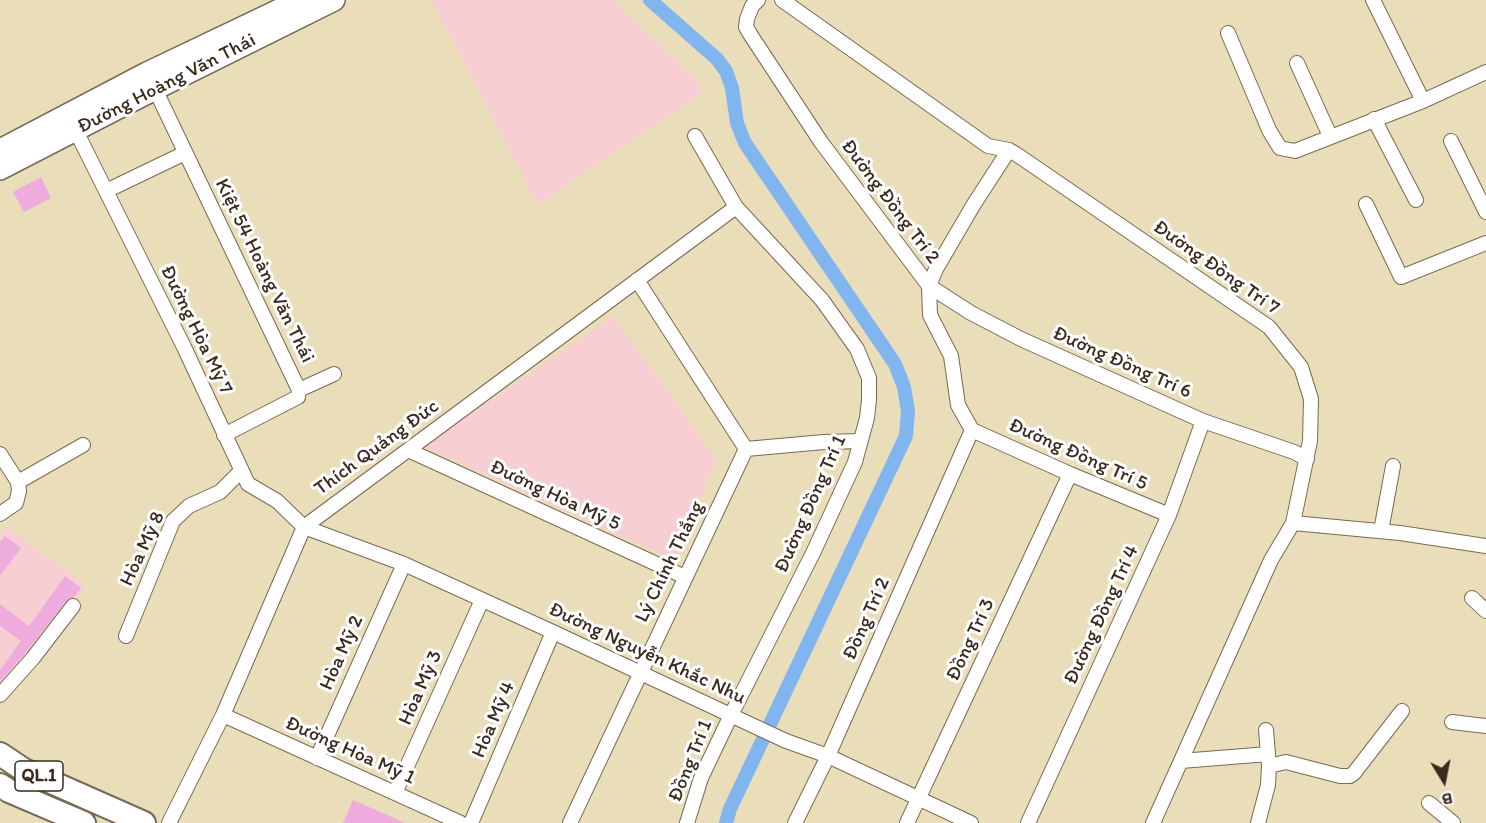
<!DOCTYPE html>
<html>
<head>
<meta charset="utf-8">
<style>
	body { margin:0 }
	#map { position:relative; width:1486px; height:823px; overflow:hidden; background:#e9deb9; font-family:Itim,sans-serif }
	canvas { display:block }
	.north { position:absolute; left:1414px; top:751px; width:60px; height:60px; -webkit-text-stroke:4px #fff; paint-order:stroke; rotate:170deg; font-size:16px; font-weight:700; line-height:24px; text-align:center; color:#3b2a1e }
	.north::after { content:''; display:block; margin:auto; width:21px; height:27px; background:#3b2a1e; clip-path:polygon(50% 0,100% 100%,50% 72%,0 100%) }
</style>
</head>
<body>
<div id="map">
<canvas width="1486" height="823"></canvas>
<div class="north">B</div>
</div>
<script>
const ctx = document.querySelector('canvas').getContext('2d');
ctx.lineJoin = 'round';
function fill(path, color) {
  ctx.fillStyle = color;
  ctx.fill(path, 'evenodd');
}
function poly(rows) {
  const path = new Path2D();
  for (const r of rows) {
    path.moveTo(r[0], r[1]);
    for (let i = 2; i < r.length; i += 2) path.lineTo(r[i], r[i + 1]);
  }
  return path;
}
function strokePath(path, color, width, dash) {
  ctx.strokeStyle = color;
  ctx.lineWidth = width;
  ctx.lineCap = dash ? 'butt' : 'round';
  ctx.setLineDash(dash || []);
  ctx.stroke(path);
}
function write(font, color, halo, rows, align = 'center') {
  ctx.font = font + ' Itim,sans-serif';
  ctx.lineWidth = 6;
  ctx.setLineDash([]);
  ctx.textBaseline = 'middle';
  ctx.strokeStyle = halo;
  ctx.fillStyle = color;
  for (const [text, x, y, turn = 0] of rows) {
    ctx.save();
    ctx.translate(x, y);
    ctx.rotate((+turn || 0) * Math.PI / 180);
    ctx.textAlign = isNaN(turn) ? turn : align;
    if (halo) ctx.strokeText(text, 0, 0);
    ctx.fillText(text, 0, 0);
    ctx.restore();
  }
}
fill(poly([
	[431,0,612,0,692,75,703,92,538,205],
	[613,316,716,458,675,560,424,447],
	[6,527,86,585,0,703,0,536]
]), '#f7cfd3');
strokePath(poly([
	[650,0,717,59,726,71,732,88,737,123,745,143,895,364,904,387,908,411,906,436,730,809,726,823]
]), '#81b5ef', 14);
fill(poly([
	[41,177,51,198,24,212,13,192],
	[5,536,21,548,0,576,0,542],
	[65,576,81,588,74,597,66,601,26,652,0,681,0,670,21,641,0,626,0,604,29,626],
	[353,800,405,823,343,823]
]), '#eeabdd');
const minor = poly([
	[758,0,752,6,747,19,746,27,750,34,821,142,929,286,930,315,951,356,958,405,972,430],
	[782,0,988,146,1009,150,1016,154,1269,327,1301,367,1311,399,1310,441,1293,523,1271,560,1153,823],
	[1373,0,1423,101],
	[1228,33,1269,130,1280,148,1295,151,1423,101,1486,72],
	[1297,63,1330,136],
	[155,89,299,390,298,397,224,435],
	[1374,119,1416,200],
	[76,131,184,347,248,484,277,501,304,527,404,564,553,632,786,741,828,756,971,823],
	[1451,141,1486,212],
	[106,191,185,153],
	[1366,204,1401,277,1486,243],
	[637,280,746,449],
	[929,286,971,313,1021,339,1203,421,1294,452,1307,459],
	[929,286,936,269,974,204,1009,150],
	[299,390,334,374],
	[972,430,1070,474,1169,515],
	[746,449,824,442,860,441],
	[408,450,685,577],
	[0,454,18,482,19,491,16,503,0,514],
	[18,482,83,445],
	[1293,523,1400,533,1486,546],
	[1381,531,1393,466],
	[1472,598,1486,611],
	[126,636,173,521,189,506,220,492,241,471],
	[0,695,33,658,73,606],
	[223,715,461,823],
	[1452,722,1486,726],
	[317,758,404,564],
	[1181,761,1268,754],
	[1269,766,1286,762,1340,776,1350,776,1354,773,1402,711],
	[395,793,482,600],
	[1429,803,1453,823],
	[169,823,223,715,304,527,736,207],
	[471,823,553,632],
	[570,823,746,449],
	[687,823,701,778,731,715,813,553,855,462,867,418,869,400,869,378,857,349,822,300,736,207,695,136],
	[795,823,828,756,972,430],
	[907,823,1070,474],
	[1028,823,1169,515,1203,421],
	[1258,823,1268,785,1269,766,1266,730]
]);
const primary = poly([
	[0,150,147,73,300,0],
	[0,169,155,89,334,0]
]);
const trunk = poly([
	[0,754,24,770,144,823],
	[0,785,9,791,84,823]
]);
strokePath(minor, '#786954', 16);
strokePath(primary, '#786954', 24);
strokePath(trunk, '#786954', 26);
strokePath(minor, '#fff', 14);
strokePath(primary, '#fff', 21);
strokePath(trunk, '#fff', 22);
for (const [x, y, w] of [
	[39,776,48]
]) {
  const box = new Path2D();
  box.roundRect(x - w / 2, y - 15, w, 30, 4.5);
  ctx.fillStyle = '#fff';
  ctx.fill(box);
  strokePath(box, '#3b2a1e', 1.5);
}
write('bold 18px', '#3b2a1e', null, [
	["QL.1",39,776]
]);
write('20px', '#3b2a1e', '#fff', [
	["Đường Hoàng Văn Thái",167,84,-27],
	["Đường Đồng Trí 2",890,202,53],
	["Đường Đồng Trí 7",1216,268,35],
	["Kiệt 54 Hoàng Văn Thái",264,271,64],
	["Đường Hòa Mỹ 7",196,330,64],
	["Đường Đồng Trí 6",1122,363,24],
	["Thích Quảng Đức",377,448,-36],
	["Đường Đồng Trí 5",1078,455,24],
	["Đường Hòa Mỹ 5",555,496,25],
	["Đường Đồng Trí 1",811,504,-66],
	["Hòa Mỹ 8",143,549,-65],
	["Lý Chính Thắng",670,562,-64],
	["Đường Đồng Trí 4",1102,615,-65],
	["Đồng Trí 2",867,619,-66],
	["Đồng Trí 3",971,640,-65],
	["Hòa Mỹ 2",342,653,-66],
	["Đường Nguyễn Khắc Nhu",647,654,25],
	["Hòa Mỹ 3",421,688,-66],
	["Hòa Mỹ 4",494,720,-67],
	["Đường Hòa Mỹ 1",350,751,24],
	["Đồng Trí 1",691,761,-68]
]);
</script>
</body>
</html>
